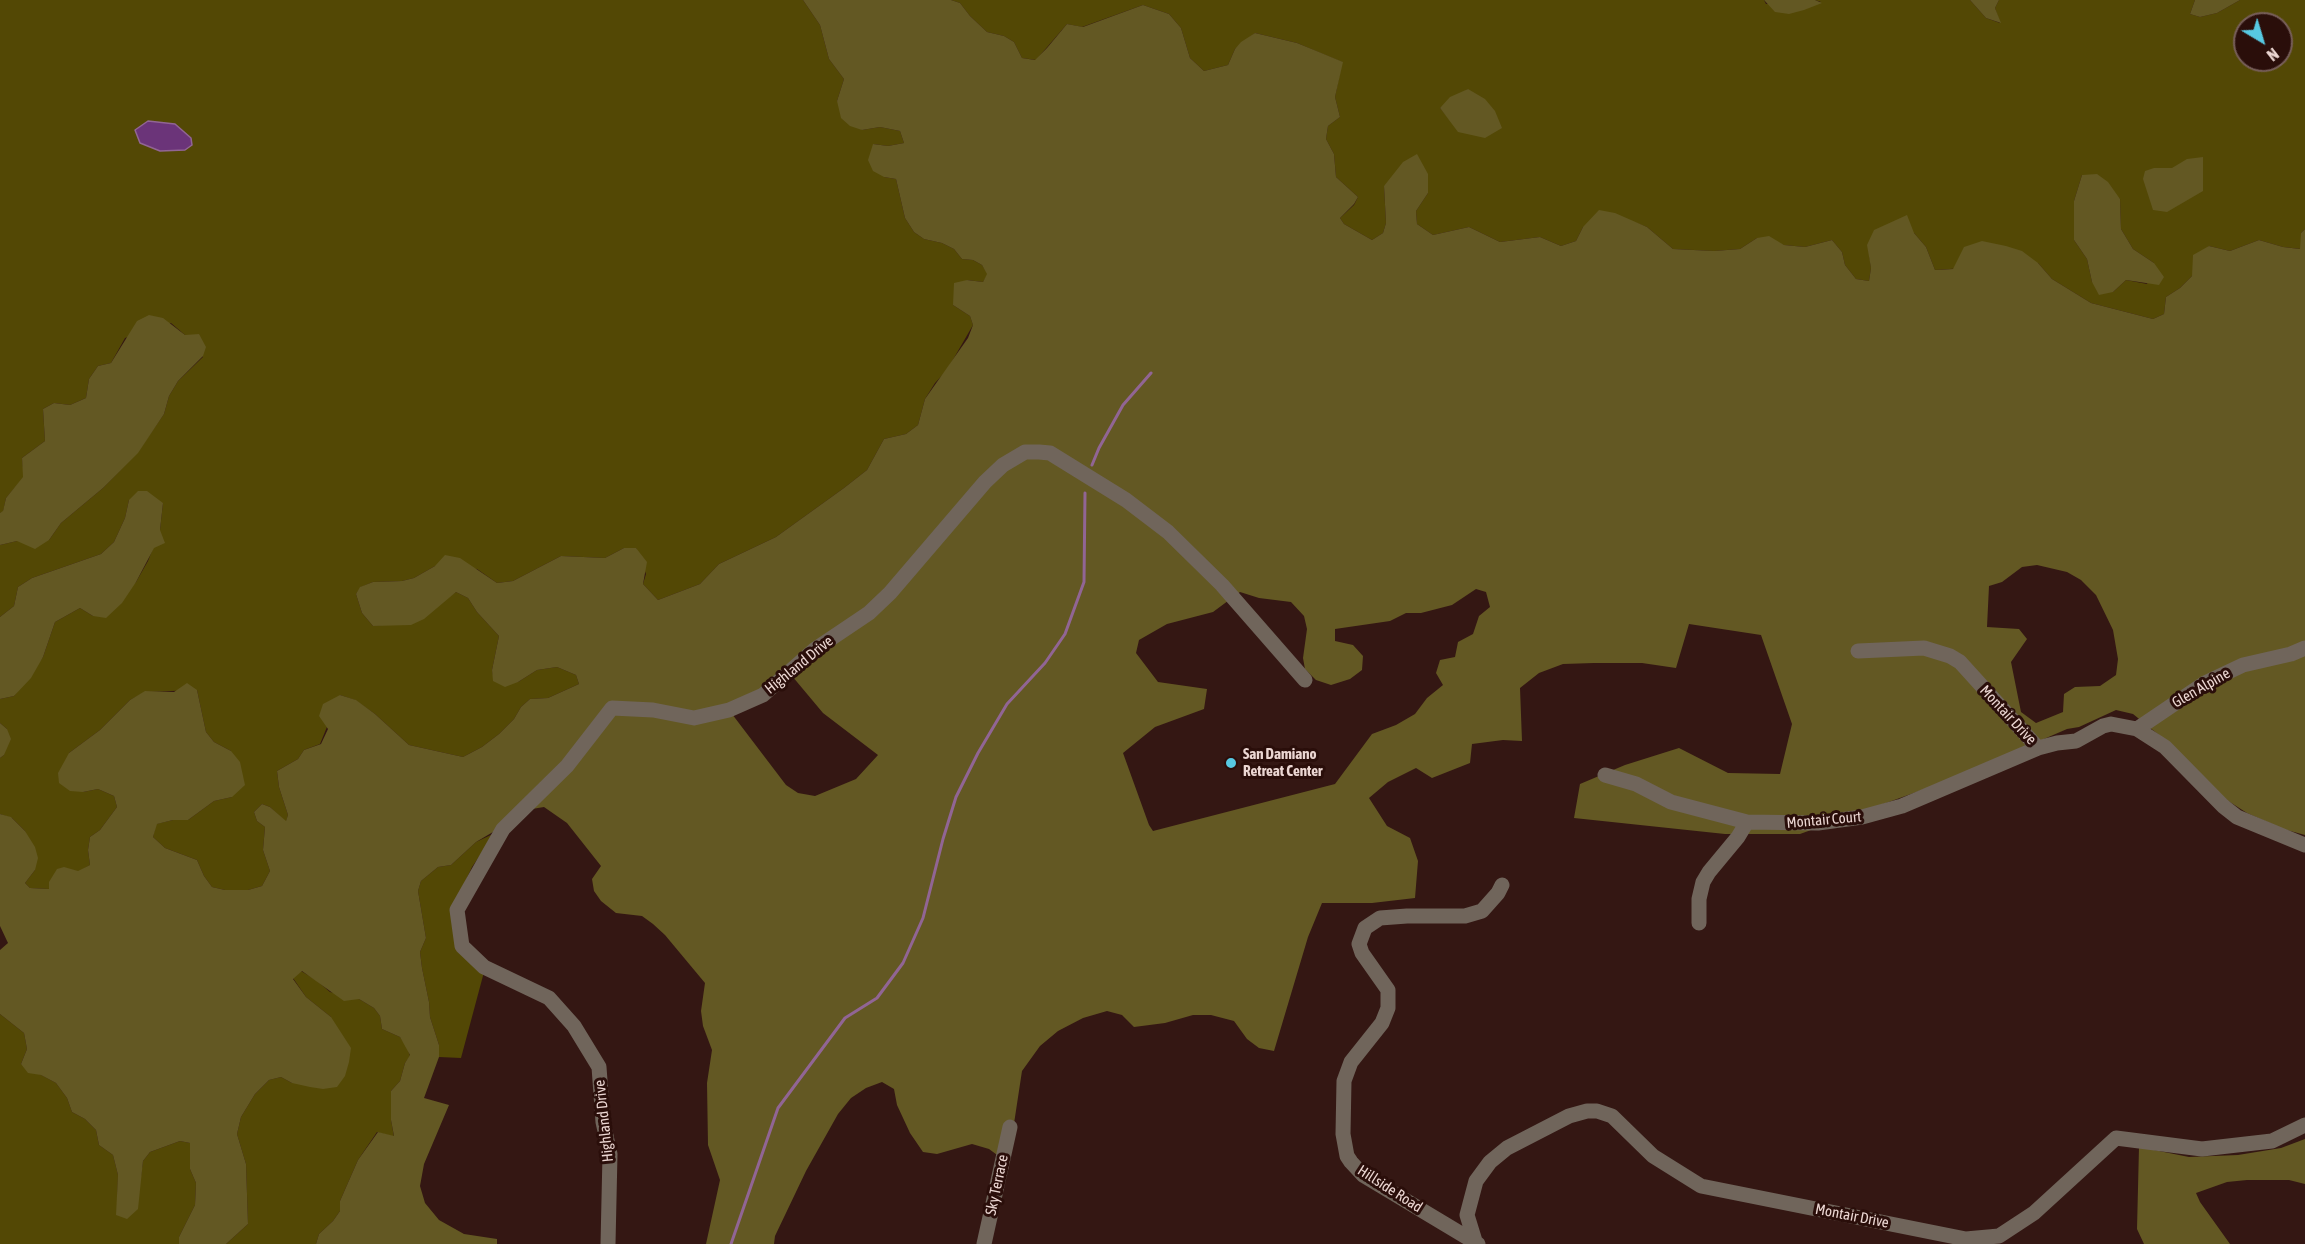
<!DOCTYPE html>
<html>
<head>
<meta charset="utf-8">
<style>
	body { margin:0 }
	#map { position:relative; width:2305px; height:1244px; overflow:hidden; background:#341713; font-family:"Asap Condensed",sans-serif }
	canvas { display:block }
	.north { position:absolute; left:2233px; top:12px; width:60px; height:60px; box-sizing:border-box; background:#2a0e0a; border:2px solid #775e5a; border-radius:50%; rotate:142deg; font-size:16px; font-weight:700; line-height:24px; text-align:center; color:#ebd6d2 }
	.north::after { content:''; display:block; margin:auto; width:21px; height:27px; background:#57c9e2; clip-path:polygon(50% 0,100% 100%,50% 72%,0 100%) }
</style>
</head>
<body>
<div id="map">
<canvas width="2305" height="1244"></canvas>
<div class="north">N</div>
</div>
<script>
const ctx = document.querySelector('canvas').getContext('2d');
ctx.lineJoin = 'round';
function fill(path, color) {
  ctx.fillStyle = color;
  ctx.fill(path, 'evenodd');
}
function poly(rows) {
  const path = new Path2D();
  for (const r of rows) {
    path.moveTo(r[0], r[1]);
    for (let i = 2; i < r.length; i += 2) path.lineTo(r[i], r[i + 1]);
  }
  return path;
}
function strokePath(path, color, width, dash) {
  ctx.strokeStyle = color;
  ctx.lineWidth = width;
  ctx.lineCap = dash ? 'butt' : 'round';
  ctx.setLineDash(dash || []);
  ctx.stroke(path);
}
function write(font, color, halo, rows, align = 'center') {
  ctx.font = font + ' "Asap Condensed",sans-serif';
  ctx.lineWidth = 6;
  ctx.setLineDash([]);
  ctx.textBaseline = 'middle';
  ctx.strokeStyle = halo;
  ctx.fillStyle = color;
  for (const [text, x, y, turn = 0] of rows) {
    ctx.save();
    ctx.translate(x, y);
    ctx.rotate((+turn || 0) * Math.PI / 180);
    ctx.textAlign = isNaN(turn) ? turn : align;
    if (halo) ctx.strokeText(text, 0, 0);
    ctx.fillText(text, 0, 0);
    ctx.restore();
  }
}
fill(poly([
	[0,0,803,0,820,25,829,59,844,79,837,101,862,130,880,127,900,131,904,143,888,146,873,144,884,177,896,179,905,218,914,232,924,239,942,243,954,249,962,259,973,260,982,265,988,274,983,282,967,280,953,305,970,316,973,325,947,370,935,383,925,399,918,425,906,434,884,439,867,470,844,488,776,537,719,564,700,584,658,600,643,584,646,574,636,548,624,548,605,558,561,556,513,581,497,583,477,569,435,566,414,578,402,581,373,582,361,587,356,594,362,613,373,626,390,624,440,603,456,592,468,598,477,612,499,636,492,670,494,681,518,682,537,670,557,667,576,675,579,684,548,698,530,699,521,707,514,719,499,734,482,747,463,757,409,745,375,714,355,700,340,695,320,744,304,750,298,759,277,771,279,787,288,815,286,822,270,807,262,804,254,812,257,821,265,827,263,850,270,871,262,886,248,890,225,890,212,887,204,876,197,860,165,848,153,837,156,824,173,820,188,820,214,801,232,797,231,751,214,742,206,732,197,690,145,692,130,700,100,730,69,753,83,792,98,789,114,796,117,807,100,830,90,837,88,850,90,865,49,889,30,888,25,883,35,870,25,831,12,818,0,814,0,758,4,755,7,729,0,723,0,699,14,696,43,657,55,622,80,608,93,616,136,582,148,561,160,530,163,503,129,500,125,518,114,542,101,554,32,578,18,587,14,606,0,617,0,545,17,541,49,540,61,523,103,488,137,453,164,414,169,396,178,381,203,357,185,335,171,323,125,338,111,363,98,366,89,379,86,398,70,405,54,403,43,409,45,441,22,458,24,477,6,498,3,512,0,513],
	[951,0,1764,0,1766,4,1821,2,1815,0,1970,0,1986,18,2000,23,1995,8,1999,0,2195,0,2190,14,2200,17,2217,13,2240,0,2305,0,2305,229,2301,233,2301,249,2283,247,2259,240,2230,251,2209,246,2192,276,2180,288,2166,297,2164,314,2153,319,2091,303,2052,279,2038,263,1935,270,1926,247,1914,233,1868,245,1871,268,1869,281,1856,279,1845,265,1842,252,1832,240,1805,247,1784,245,1757,238,1740,249,1714,251,1673,249,1647,227,1634,222,1583,227,1576,241,1561,246,1540,237,1500,242,1469,227,1433,235,1417,224,1416,211,1428,193,1428,174,1384,186,1386,223,1383,233,1372,240,1344,224,1340,218,1354,205,1358,197,1336,177,1334,154,1326,139,1328,126,1340,117,1335,97,1342,62,1297,43,1255,33,1235,49,1228,65,1204,71,1190,58,1181,28,1169,14,1143,5,1082,27,1067,24,1036,60,1022,58,1014,42,1004,36,987,32,970,16,960,3],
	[2245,24,2281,24,2281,60,2245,60],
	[1468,89,1450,120,1440,108],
	[2082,175,2120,199,2121,229,2133,249,2154,263,2147,284,2126,280,2113,292,2092,282,2087,259,2074,240,2074,201],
	[495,833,472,867,458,897,452,923,484,972,461,1058,439,1057,439,1045,430,1017,429,1002,422,968,420,952,426,938,418,891,421,881,438,867,451,865,476,842],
	[301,971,316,980,330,992,359,999,374,1008,380,1016,382,1029,400,1037,407,1047,410,1056,405,1063,400,1081,391,1091,391,1120,394,1137,377,1132,358,1160,340,1201,340,1211,333,1221,319,1234,316,1244,226,1244,248,1224,246,1164,237,1134,241,1117,255,1094,269,1080,281,1077,292,1083,331,1017,306,997,293,978],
	[0,1014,24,1033,27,1049,21,1064,56,1083,67,1098,72,1112,85,1119,96,1130,99,1145,113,1155,118,1175,117,1215,141,1176,143,1161,150,1152,180,1141,190,1143,190,1169,196,1183,195,1205,179,1237,179,1244,0,1244]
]), '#534805');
fill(poly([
	[803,0,951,0,960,3,970,16,987,32,1004,36,1014,42,1022,58,1035,60,1047,48,1067,24,1083,27,1143,5,1169,14,1181,28,1190,58,1204,71,1228,65,1235,49,1241,42,1255,33,1297,43,1319,52,1343,62,1335,97,1340,117,1328,126,1326,139,1334,154,1336,177,1358,197,1354,204,1340,218,1344,224,1372,240,1383,233,1386,223,1384,186,1403,162,1417,154,1428,174,1428,193,1416,211,1417,224,1433,235,1469,227,1500,242,1540,237,1561,246,1576,241,1583,227,1599,210,1615,213,1647,227,1673,249,1714,251,1740,249,1757,238,1769,236,1784,245,1805,247,1832,240,1842,252,1845,265,1856,279,1869,281,1871,268,1867,245,1874,230,1907,215,1914,233,1926,247,1935,270,1953,269,1964,247,1982,241,2006,246,2022,251,2038,263,2052,279,2091,303,2153,319,2164,314,2166,297,2180,288,2192,276,2193,255,2209,246,2230,251,2259,240,2283,247,2300,249,2301,233,2305,229,2305,835,2283,829,2247,813,2222,797,2164,739,2133,714,2116,710,2079,727,2067,729,1947,781,1800,834,1725,834,1574,818,1580,784,1625,765,1679,748,1728,773,1780,774,1792,724,1761,635,1689,624,1676,668,1642,663,1594,663,1563,664,1539,673,1520,688,1522,741,1503,740,1472,744,1470,763,1432,778,1416,768,1388,782,1369,798,1387,826,1410,838,1418,861,1415,898,1372,903,1322,903,1308,937,1274,1051,1259,1048,1247,1039,1234,1021,1211,1015,1193,1015,1165,1023,1134,1027,1122,1015,1107,1011,1083,1018,1058,1031,1040,1046,1022,1071,1008,1163,989,1149,972,1144,937,1154,923,1152,910,1133,897,1105,894,1089,882,1082,866,1088,851,1098,838,1114,806,1171,775,1236,774,1244,706,1244,720,1180,708,1145,707,1083,712,1050,703,1026,701,1011,705,983,665,935,653,924,642,916,616,913,601,901,594,891,592,879,601,866,567,823,544,807,532,809,476,842,451,865,438,867,421,881,418,891,426,938,420,952,422,968,429,1002,430,1017,439,1045,439,1057,424,1098,449,1105,424,1164,420,1186,425,1203,439,1220,464,1234,497,1239,497,1244,316,1244,319,1234,333,1221,340,1211,340,1201,358,1160,378,1132,394,1136,391,1120,391,1091,400,1081,405,1063,410,1055,400,1037,382,1029,380,1016,374,1008,359,999,344,1001,302,971,293,979,306,997,331,1017,351,1048,349,1062,345,1076,337,1087,323,1089,310,1087,292,1083,281,1077,269,1080,255,1094,241,1117,237,1134,246,1164,248,1224,226,1244,179,1244,179,1237,195,1205,196,1183,190,1169,190,1143,180,1141,150,1152,143,1161,138,1209,127,1219,116,1215,118,1175,113,1155,99,1145,96,1130,85,1119,72,1112,67,1098,56,1083,41,1075,28,1073,21,1064,27,1049,24,1033,0,1014,0,950,8,943,0,926,0,814,11,817,25,831,35,847,38,858,35,870,25,883,30,888,49,889,49,882,57,869,64,867,78,871,90,865,88,850,90,837,100,830,117,807,114,796,98,789,83,792,70,791,59,783,58,773,69,753,100,730,130,700,145,691,174,692,187,683,197,690,206,732,214,742,231,751,240,762,245,785,232,797,214,801,188,820,173,820,157,824,153,837,165,848,197,860,204,876,212,887,225,890,248,890,262,886,270,871,263,850,265,827,257,821,254,812,262,804,270,807,286,821,288,815,279,787,277,771,298,759,304,750,321,744,328,729,319,716,323,704,340,695,356,700,375,714,409,745,463,757,482,747,499,734,514,719,521,707,530,699,548,698,579,684,576,675,557,667,537,670,518,682,505,687,493,681,492,670,499,636,477,612,468,598,456,592,424,619,411,625,373,626,362,613,356,594,360,587,373,582,402,581,414,578,435,566,445,555,460,558,497,583,513,581,561,556,605,558,624,548,636,548,647,562,643,584,658,600,700,584,719,564,776,537,844,488,867,470,884,439,906,434,918,425,925,399,968,338,973,325,970,316,953,305,954,283,967,280,983,282,987,274,982,265,973,260,962,259,954,249,942,243,924,239,914,232,905,218,896,179,884,177,873,171,868,160,873,144,888,146,904,143,900,131,880,127,862,130,850,126,841,118,837,101,844,79,829,59,820,25],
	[2037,565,2067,572,2081,580,2096,595,2113,630,2118,659,2116,675,2100,686,2075,687,2064,694,2063,712,2036,723,2021,712,2011,662,2027,639,2019,629,1987,627,1989,586,2002,582,2022,567],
	[1476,589,1486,592,1490,607,1479,616,1473,634,1458,642,1455,657,1440,660,1436,673,1443,685,1427,698,1415,714,1396,725,1372,734,1335,784,1153,831,1149,825,1123,753,1155,727,1204,709,1207,689,1158,682,1136,653,1139,640,1167,624,1213,612,1240,592,1259,598,1291,602,1304,616,1307,629,1303,658,1305,669,1316,680,1331,685,1350,679,1362,670,1363,656,1353,645,1335,641,1335,629,1390,621,1406,613,1421,613,1452,605],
	[792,676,823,713,878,755,856,779,815,796,798,793,786,785,732,714],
	[1764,0,1815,0,1822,3,1804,10,1789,14,1775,12],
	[1970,0,1999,0,1995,8,2001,23,1986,18],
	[2195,0,2240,0,2217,13,2200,17,2190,14],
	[1468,89,1485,99,1495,111,1502,128,1485,138,1458,132,1440,108,1450,97],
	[2203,157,2203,191,2167,212,2153,210,2143,179,2145,171,2154,168,2172,168,2187,159],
	[2097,174,2108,182,2120,199,2121,229,2133,249,2154,263,2164,277,2159,285,2126,280,2113,292,2099,295,2092,282,2087,259,2074,240,2074,201,2082,175],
	[149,315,163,318,185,335,199,334,206,347,203,356,178,381,169,396,164,414,138,453,103,488,61,523,49,540,35,549,17,541,0,545,0,513,3,511,6,498,23,477,22,458,45,441,43,409,54,403,70,405,86,398,89,379,98,366,111,363,137,321],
	[138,491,147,491,163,503,160,530,165,543,154,548,136,582,122,603,106,618,93,616,80,608,55,622,43,657,31,678,14,696,0,699,0,617,14,606,18,587,32,578,101,554,114,542,125,518,129,500],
	[0,723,7,729,11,739,4,755,0,758],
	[2305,1139,2305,1184,2289,1180,2247,1180,2227,1182,2196,1193,2200,1202,2230,1244,2144,1244,2137,1229,2139,1147,2189,1157,2238,1155,2281,1148]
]), '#635823');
const water = poly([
	[148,121,175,124,191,138,192,145,185,150,160,151,140,143,135,130,148,121]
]);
fill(water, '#6b3479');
strokePath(water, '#916594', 1.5);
strokePath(poly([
	[1092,465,1099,448,1123,405,1151,373],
	[731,1244,778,1108,845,1018,877,998,903,963,923,918,943,839,956,797,978,753,1007,704,1045,663,1065,634,1084,582,1085,493]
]), '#916594', 3);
strokePath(poly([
	[1858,651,1924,648,1950,656,1960,662,2038,748,2057,743,2076,741,2103,726,2111,724,2137,729,2165,747,2223,806,2237,817,2305,845],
	[2137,729,2205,683,2243,665,2291,654,2305,648],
	[1605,775,1636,784,1671,802,1747,822,1818,823,1862,817,1902,806,2038,748],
	[1699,923,1699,899,1703,882,1709,872,1738,837,1747,822],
	[1475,1241,1467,1215,1476,1181,1490,1162,1507,1148,1569,1116,1587,1111,1597,1111,1612,1116,1653,1156,1701,1186,1966,1239,1999,1236,2034,1213,2116,1138,2202,1149,2272,1141,2305,1125],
	[608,1244,610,1154,603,1122,599,1067,574,1026,549,998,484,967,462,946,457,910,503,829,567,766,612,708,653,710,694,718,729,710,763,695,814,650,869,613,890,593,985,482,1003,465,1025,452,1039,452,1050,453,1126,500,1168,532,1222,585,1305,680],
	[984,1244,1010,1127],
	[1478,1244,1363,1175,1351,1162,1347,1156,1343,1134,1344,1081,1351,1062,1382,1023,1388,1008,1388,990,1362,953,1359,944,1365,928,1380,918,1407,916,1465,916,1482,911,1498,893,1502,885]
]), '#70655b', 15);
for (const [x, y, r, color] of [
	[1231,763,6,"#57c9e2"]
]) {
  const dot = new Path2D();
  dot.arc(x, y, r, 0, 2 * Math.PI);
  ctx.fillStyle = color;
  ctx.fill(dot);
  strokePath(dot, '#2a0e0a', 2);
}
write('15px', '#ebd6d2', '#2a0e0a', [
	["Highland Drive",799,665,-39],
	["Glen Alpine",2201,688,-30],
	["Montair Drive",2008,715,47],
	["Montair Court",1824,820,-5],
	["Highland Drive",604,1121,-96],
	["Sky Terrace",997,1185,-78],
	["Hillside Road",1390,1189,33],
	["Montair Drive",1852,1216,11]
]);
write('bold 15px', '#ebd6d2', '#2a0e0a', [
	["San Damiano",1243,754],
	["Retreat Center",1243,771]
], 'left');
</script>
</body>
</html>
